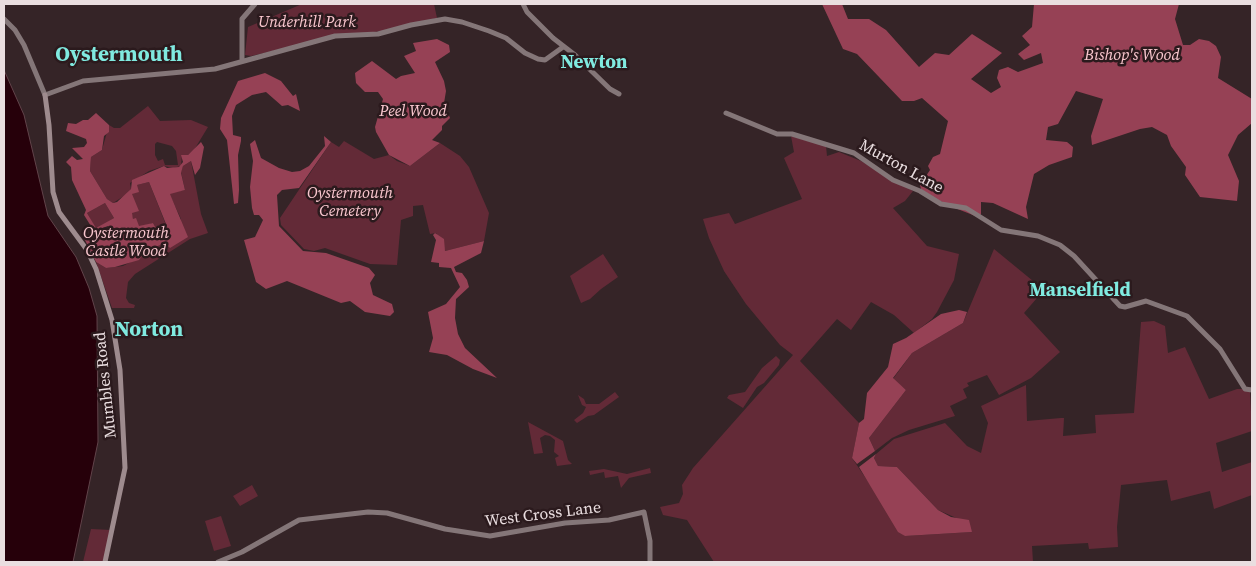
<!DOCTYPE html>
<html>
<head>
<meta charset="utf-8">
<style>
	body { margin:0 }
	#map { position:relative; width:1256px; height:566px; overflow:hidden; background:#352427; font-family:"Source Serif 4",serif }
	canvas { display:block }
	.frame { position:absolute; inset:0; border:5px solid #eadee0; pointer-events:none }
</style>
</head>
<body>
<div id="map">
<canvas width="1256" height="566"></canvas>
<div class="frame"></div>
</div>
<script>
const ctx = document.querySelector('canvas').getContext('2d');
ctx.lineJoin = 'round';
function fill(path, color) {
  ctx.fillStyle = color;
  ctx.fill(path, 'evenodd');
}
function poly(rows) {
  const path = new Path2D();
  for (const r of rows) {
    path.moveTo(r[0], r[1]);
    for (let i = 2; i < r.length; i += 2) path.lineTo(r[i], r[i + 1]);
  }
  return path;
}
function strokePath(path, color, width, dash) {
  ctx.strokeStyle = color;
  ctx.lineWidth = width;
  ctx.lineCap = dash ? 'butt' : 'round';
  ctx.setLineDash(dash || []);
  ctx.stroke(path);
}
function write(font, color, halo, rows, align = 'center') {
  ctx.font = font + ' "Source Serif 4",serif';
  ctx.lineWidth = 5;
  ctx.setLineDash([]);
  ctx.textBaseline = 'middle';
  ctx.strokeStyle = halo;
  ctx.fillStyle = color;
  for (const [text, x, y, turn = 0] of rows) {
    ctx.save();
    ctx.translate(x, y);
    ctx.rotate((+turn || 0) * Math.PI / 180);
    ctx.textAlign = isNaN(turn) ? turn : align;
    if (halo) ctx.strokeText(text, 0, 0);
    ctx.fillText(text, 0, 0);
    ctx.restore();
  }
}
fill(poly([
	[302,4,434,4,437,18,384,31,344,35,251,56,245,55,248,27],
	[148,106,160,121,191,120,208,127,194,150,188,155,182,155,181,166,173,168,164,166,149,171,130,183,131,189,127,194,113,203,107,199,90,171,91,157,102,150,109,125,114,128,120,128],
	[157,142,172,146,176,151,178,165,165,165,163,159,158,161,155,155,155,144],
	[791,136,826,146,827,156,839,152,861,161,913,191,905,201,893,208,927,246,959,254,954,280,937,312,932,319,914,333,894,315,871,302,851,330,837,319,800,361,859,423,852,458,905,536,972,532,961,520,938,510,897,467,878,466,874,458,876,454,894,439,945,423,967,446,981,453,988,423,981,406,1026,385,1027,421,1061,418,1064,418,1063,436,1096,433,1095,415,1134,413,1141,322,1154,321,1165,326,1168,353,1185,347,1209,399,1237,389,1242,389,1250,392,1252,431,1216,443,1222,472,1252,462,1252,495,1214,509,1210,491,1171,501,1167,480,1121,485,1117,527,1118,547,1089,549,1088,543,1032,546,1033,562,714,562,687,520,663,515,660,507,679,503,683,494,682,485,693,468,793,355,780,345,746,304,724,271,709,238,703,219,729,213,735,224,802,199,784,158,794,152],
	[344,141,374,159,389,155,397,161,410,166,440,143,460,156,469,167,489,213,484,241,445,251,436,233,430,234,423,205,413,206,413,216,401,220,397,265,370,264,325,248,314,251,304,249,281,225,280,218,331,142,339,147],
	[191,161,201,214,208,233,190,239,135,274,128,282,126,298,129,303,135,305,134,308,112,308,96,262,106,268,115,267,123,266,142,256,152,256,157,253,158,246,165,243,181,219,169,193,185,190,181,172,183,166],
	[149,182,166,225,157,230,153,223,139,227,133,219,131,212,132,194,137,185],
	[105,203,114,218,96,229,87,213],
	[994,249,1044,290,1024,313,1060,352,1031,378,999,395,987,375,967,383,969,386,963,389,967,398,950,406,955,416,909,430,892,438,875,451,869,438,906,390,893,379,912,353,963,323],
	[603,254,618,277,601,289,590,299,581,303,570,276],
	[776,356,780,360,779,365,764,383,757,387,743,408,727,398,729,395,745,392,762,368],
	[615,392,619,397,594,415,588,416,577,423,574,420,583,413,586,407,582,405,578,395,584,399,586,404,599,404],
	[528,422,563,441,568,460,572,464,557,466,555,458,559,456,554,452,555,440,550,436,545,435,540,438,543,453,534,454],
	[650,468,651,473,629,478,621,488,618,476,605,478,604,472,590,475,589,471,604,469,627,474],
	[252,485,258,496,240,506,233,496],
	[221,516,231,546,214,551,205,521],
	[91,529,111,530,103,562,83,562]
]), '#632a37');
fill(poly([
	[822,4,842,4,848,19,869,19,886,30,919,67,935,53,949,55,972,34,1002,53,971,79,991,93,1001,87,997,78,999,70,1008,67,1018,72,1043,63,1041,53,1024,60,1018,54,1030,45,1022,36,1032,27,1034,4,1179,4,1175,19,1183,45,1190,45,1199,39,1209,41,1216,46,1221,57,1218,78,1252,99,1252,123,1238,135,1228,155,1239,181,1237,201,1200,197,1185,175,1186,167,1171,146,1167,135,1152,127,1140,129,1092,145,1091,136,1103,99,1076,91,1058,124,1048,127,1046,140,1067,142,1073,147,1072,157,1049,165,1034,174,1026,207,1028,219,993,203,981,202,981,214,978,217,955,208,936,199,921,189,920,185,930,170,928,166,933,157,940,154,948,121,922,98,914,101,902,101,857,54,843,49],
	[437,39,449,45,450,52,435,62,444,81,446,91,444,103,450,118,442,126,442,130,432,140,440,143,410,166,389,155,376,132,375,127,383,99,378,92,365,92,356,83,355,73,372,61,396,79,401,76,415,73,404,56,416,51,413,43],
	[265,73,281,81,293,96,296,94,300,111,288,105,282,106,266,92,252,95,236,105,232,116,233,135,241,137,241,141,238,155,239,190,238,203,234,204,227,140,220,129,221,118,238,81],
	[96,113,109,125,109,132,104,136,102,150,91,157,90,171,107,199,113,203,117,202,131,189,132,180,164,166,167,168,179,167,183,162,181,155,188,155,201,142,204,147,200,168,195,175,191,161,183,166,181,173,185,190,170,194,188,237,170,248,165,243,158,246,157,253,152,256,142,256,139,260,115,267,106,268,96,262,84,238,90,240,91,238,104,237,109,228,108,226,94,231,84,215,86,210,72,180,71,167,66,162,72,156,77,160,83,159,72,148,84,147,87,143,86,139,66,131,68,123,76,124,83,120,88,120],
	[149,182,166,224,157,230,153,223,139,226,136,218,133,219,132,213,139,211,132,194,139,192,137,185],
	[105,203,114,218,96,228,87,213],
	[324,136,331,142,299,188,282,190,277,195,279,226,303,251,326,253,369,268,375,275,370,283,373,295,392,304,394,312,390,316,365,312,350,301,341,303,287,281,266,289,256,282,244,240,255,237,263,220,259,215,254,215,252,208,250,187,253,161,250,144,255,140,261,158,279,168,292,172,300,171,309,166,325,146],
	[435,233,444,239,445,251,484,241,481,253,454,267,456,272,462,273,467,280,469,287,456,299,455,318,458,334,465,348,497,378,473,369,447,355,429,352,433,338,428,312,446,304,460,287,451,268,439,267,439,263,431,262,436,240,433,235],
	[959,310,967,312,963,323,912,353,893,378,906,390,869,438,875,451,857,464,852,458,859,423,864,419,867,393,888,367,893,344,906,338,941,314],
	[876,454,874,458,878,466,897,467,938,510,951,517,969,520,972,532,905,536,898,532,859,467]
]), '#964155');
const water = poly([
	[4,70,24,115,48,216,76,257,89,288,97,316,98,442,73,562,4,562,4,70]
]);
fill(water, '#26000a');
strokePath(water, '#61434a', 1);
strokePath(poly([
	[523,4,527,12,553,38,575,55,610,89,619,94],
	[4,19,15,30,24,45,45,95,83,81,215,69,335,36,378,34,411,25,445,19,462,22,489,31,506,38,525,53,538,59,545,60,563,47],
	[242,60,242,19,255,4],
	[726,113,777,134,792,134,854,153,893,180,920,191,941,204,966,208,1001,230,1038,236,1060,245,1074,256,1120,306,1125,307,1146,301,1187,316,1220,349,1245,389,1252,390],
	[218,562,242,552,299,520,368,512,387,513,445,529,490,536,565,523,609,520,644,512,650,541,650,562]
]), '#847678', 5);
strokePath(poly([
	[45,95,49,125,53,192,59,212,87,250,96,269,112,320,120,370,125,468,105,562]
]), '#9e8b8e', 5);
write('italic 16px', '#fac7cf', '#2b1a1d', [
	["Underhill Park",307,23],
	["Bishop's Wood",1132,56],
	["Peel Wood",413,112],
	["Oystermouth",350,194],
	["Cemetery",350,212],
	["Oystermouth",126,234],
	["Castle Wood",126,252]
]);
write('16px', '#eadee0', '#2b1a1d', [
	["Murton Lane",901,167,29],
	["Mumbles Road",106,385,-96],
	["West Cross Lane",543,515,-7]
]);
write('bold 19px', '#80eae0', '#2b1a1d', [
	["Newton",594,63],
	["Manselfield",1080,291]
]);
write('bold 21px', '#80eae0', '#2b1a1d', [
	["Oystermouth",119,56],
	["Norton",149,331]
]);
</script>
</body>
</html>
